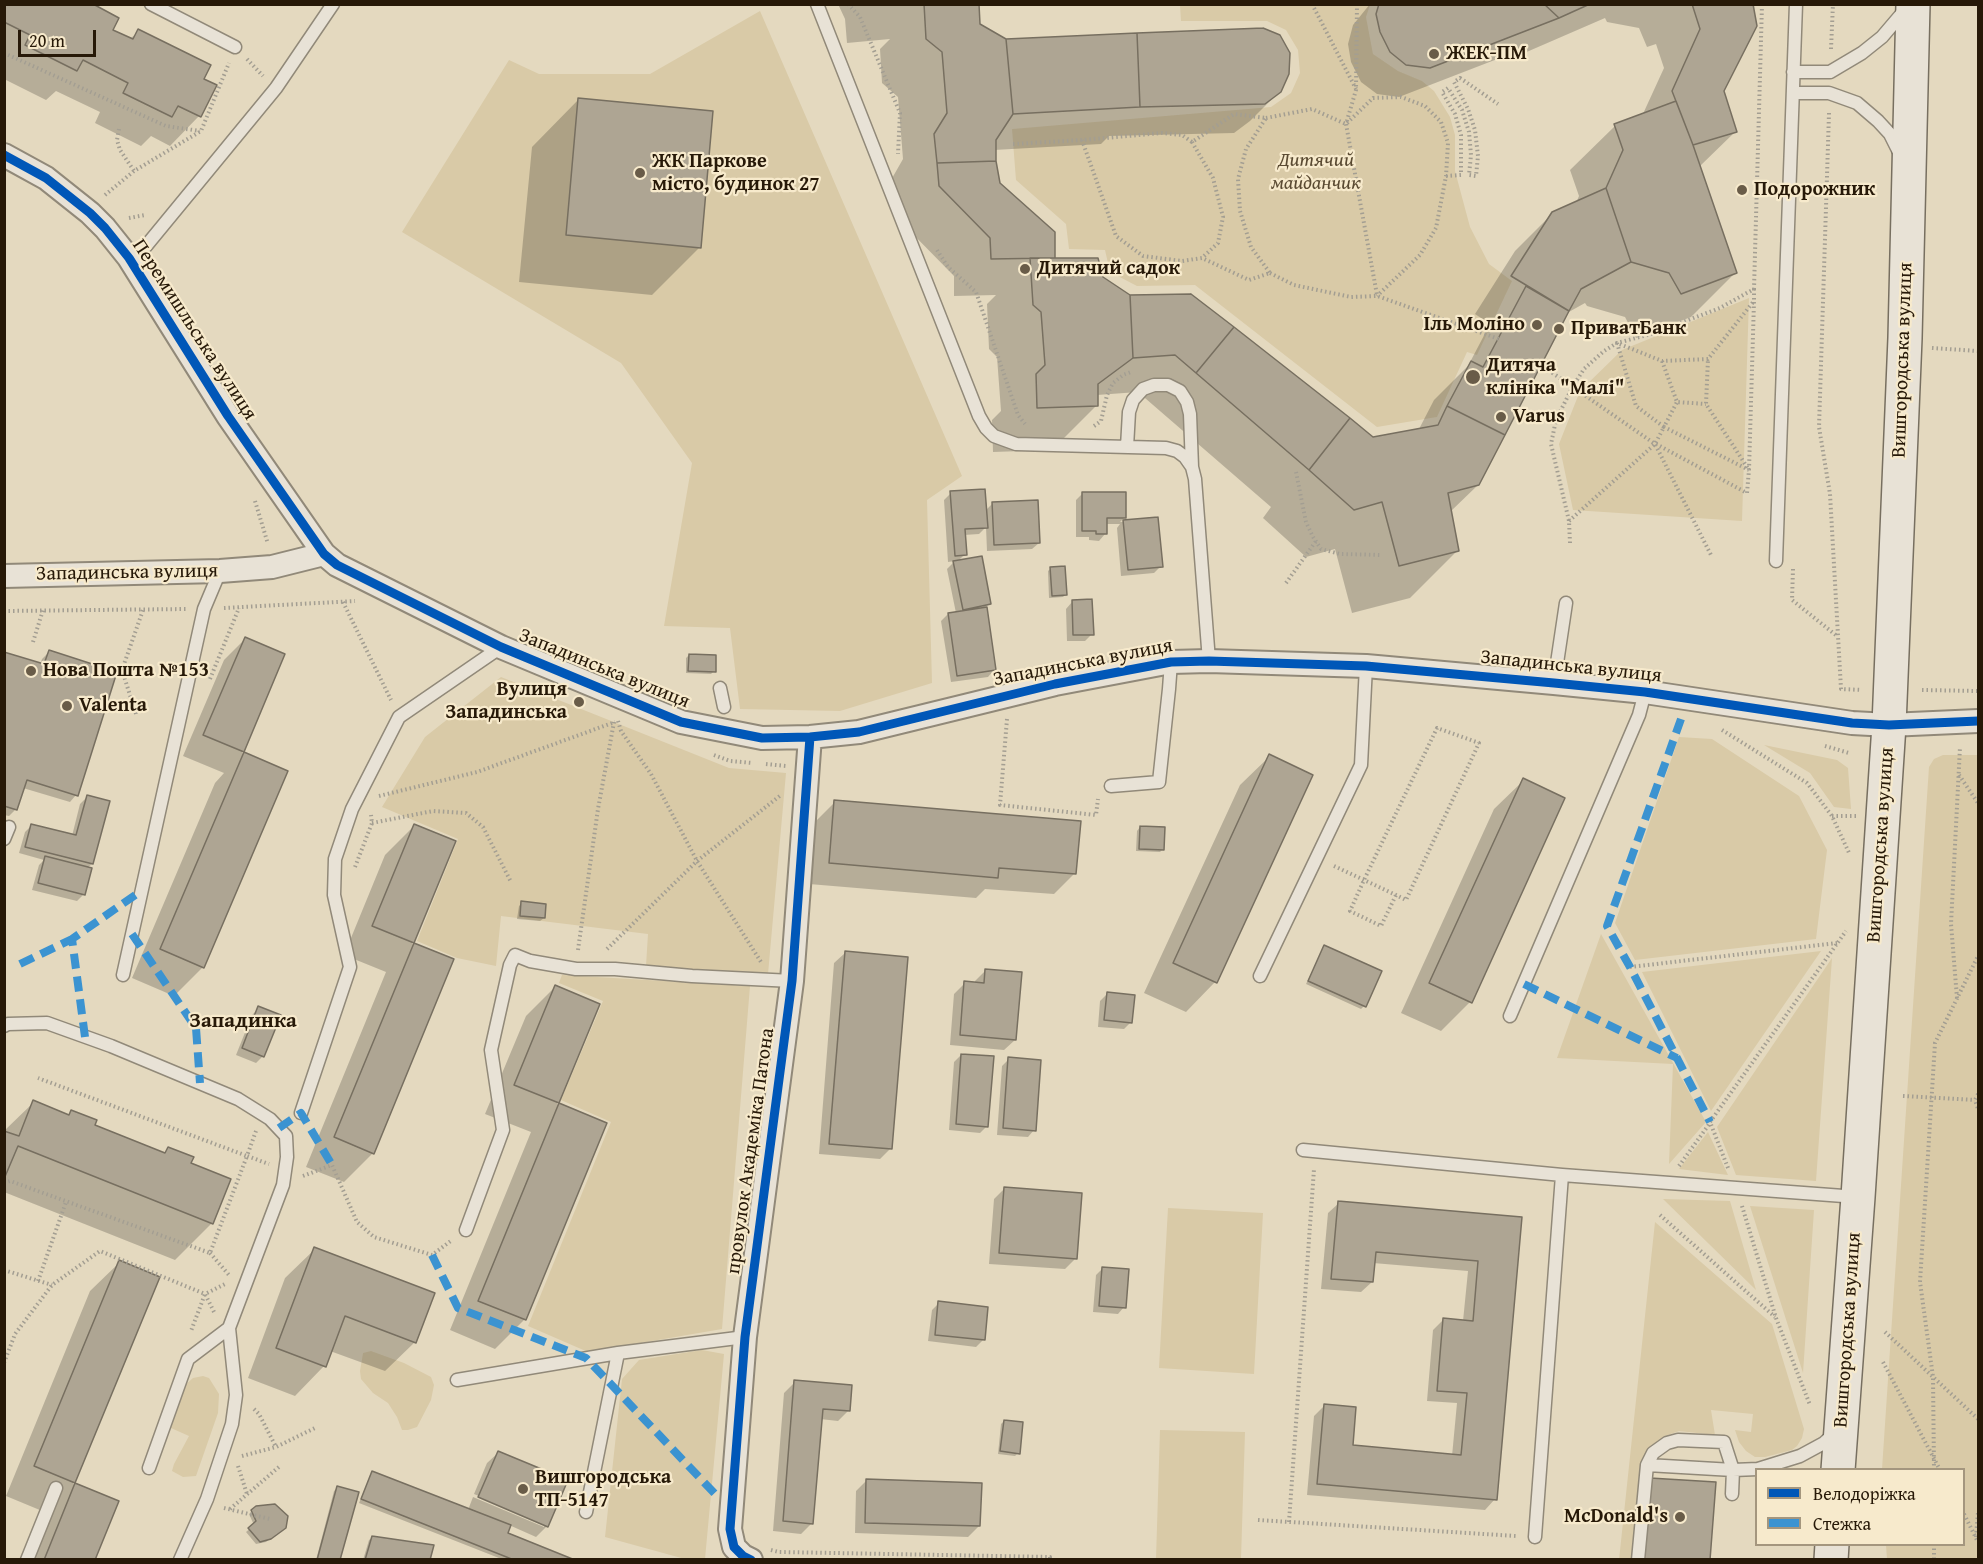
<!DOCTYPE html>
<html>
<head>
<meta charset="utf-8">
<style>
	body { margin:0 }
	#map { position:relative; width:1983px; height:1564px; overflow:hidden; background:#e4d9bf; font-family:"Gentium Book Plus",serif }
	canvas { display:block }
	.frame { position:absolute; inset:0; border:6px solid #271908; pointer-events:none }
	.legend { position:absolute; left:1755px; top:1468px; width:210px; height:78px; box-sizing:border-box; background:#f7eacc; border:2px solid #a4967e; margin:0; padding:8px 10px; list-style:none; font-size:18px; color:#271908 }
	.legend li { display:flex; align-items:center; gap:12px; height:30px }
	.legend b { width:30px; border:2px solid #a4967e }
	.scale { position:absolute; left:18px; top:30px; width:78px; height:27px; box-sizing:border-box; border:3px solid #271908; border-top:0; padding-left:8px; font-size:18px; line-height:21px; white-space:nowrap; color:#271908; -webkit-text-stroke:4px #f7eacc; paint-order:stroke }
</style>
</head>
<body>
<div id="map">
<canvas width="1983" height="1564"></canvas>
<div class="frame"></div>
<ul class="legend">
<li><b style="height:8px;background:#0057b8"></b>Велодоріжка</li>
<li><b style="height:8px;background:#3b93d1"></b>Стежка</li>
</ul>
<div class="scale">20 m</div>
</div>
<script>
const ctx = document.querySelector('canvas').getContext('2d');
ctx.lineJoin = 'round';
function fill(path, color) {
  ctx.fillStyle = color;
  ctx.fill(path, 'evenodd');
}
function poly(rows) {
  const path = new Path2D();
  for (const r of rows) {
    path.moveTo(r[0], r[1]);
    for (let i = 2; i < r.length; i += 2) path.lineTo(r[i], r[i + 1]);
  }
  return path;
}
function strokePath(path, color, width, dash) {
  ctx.strokeStyle = color;
  ctx.lineWidth = width;
  ctx.lineCap = dash ? 'butt' : 'round';
  ctx.setLineDash(dash || []);
  ctx.stroke(path);
}
function write(font, color, halo, rows, align = 'center') {
  ctx.font = font + ' "Gentium Book Plus",serif';
  ctx.lineWidth = 4.5;
  ctx.setLineDash([]);
  ctx.textBaseline = 'middle';
  ctx.strokeStyle = halo;
  ctx.fillStyle = color;
  for (const [text, x, y, turn = 0] of rows) {
    ctx.save();
    ctx.translate(x, y);
    ctx.rotate((+turn || 0) * Math.PI / 180);
    ctx.textAlign = isNaN(turn) ? turn : align;
    if (halo) ctx.strokeText(text, 0, 0);
    ctx.fillText(text, 0, 0);
    ctx.restore();
  }
}
fill(poly([
	[1180,5,1370,5,1366,17,1373,54,1398,71,1422,81,1434,91,1450,117,1455,135,1455,171,1470,227,1489,264,1512,281,1477,355,1467,352,1437,417,1377,427,1195,285,1137,286,1110,272,1105,250,1069,249,1066,224,1016,180,1012,129,1271,107,1291,93,1300,73,1298,50,1286,30,1267,21,1181,21],
	[760,11,962,476,927,500,932,683,840,711,740,709,730,628,664,626,692,463,621,363,402,232,509,60,539,74,650,74],
	[1749,298,1742,521,1573,510,1559,444,1580,391,1622,350],
	[501,677,729,768,786,773,768,974,646,966,648,934,501,916,496,966,457,958,417,941,458,839,382,807,425,737],
	[1679,737,1712,739,1799,796,1827,850,1816,939,1635,960,1615,923],
	[1764,745,1837,760,1848,768,1851,809,1834,807,1810,773],
	[1943,755,1978,755,1978,1559,1887,1559,1886,1545,1964,1544,1964,1470,1882,1469,1929,767,1934,759],
	[1601,934,1706,1122,1669,1164,1673,1064,1557,1058],
	[1821,951,1711,1111,1642,972],
	[1832,958,1816,1181,1736,1175,1717,1127],
	[562,975,750,986,722,1329,588,1352,528,1326,611,1122,561,1100,603,1001,559,983],
	[1708,1132,1728,1175,1679,1169],
	[1663,1199,1730,1201,1756,1290],
	[1750,1206,1814,1210,1803,1373],
	[1168,1208,1263,1213,1254,1374,1159,1368],
	[1655,1222,1772,1324,1804,1429,1802,1438,1797,1446,1792,1450,1765,1457,1755,1457,1746,1451,1739,1442,1735,1430,1751,1432,1753,1414,1711,1410,1715,1435,1679,1431,1665,1436,1650,1447,1643,1460,1633,1559,1619,1560],
	[702,1350,724,1354,705,1559,685,1559,605,1537,622,1379,639,1360],
	[371,1351,404,1363,431,1377,434,1385,431,1400,417,1427,408,1430,402,1430,397,1417,388,1403,373,1393,361,1379,360,1371,363,1353],
	[203,1376,209,1378,219,1394,218,1413,196,1476,183,1477,172,1471,174,1464,189,1436,171,1428,171,1423,184,1386,193,1378],
	[1160,1430,1245,1432,1241,1559,1156,1559]
]), '#d9caa7');
fill(poly([
	[4,4,111,30,130,39,139,31,202,79,215,85,199,116,170,146,151,136,141,146,95,123,100,112,56,91,46,100,4,79],
	[838,4,977,4,979,25,1006,41,1280,91,1250,121,1234,133,1109,136,1101,144,994,150,998,184,1053,260,1102,278,1130,297,1373,439,1418,431,1434,400,1468,366,1490,324,1475,314,1515,251,1553,213,1576,203,1579,196,1570,170,1615,126,1642,116,1664,68,1656,44,1647,47,1639,28,1607,22,1605,18,1522,54,1518,51,1399,97,1377,94,1361,82,1351,62,1348,44,1353,25,1370,4,1751,4,1722,91,1735,132,1699,167,1735,273,1691,317,1636,338,1625,317,1587,306,1585,303,1567,313,1478,485,1450,512,1457,551,1410,598,1352,613,1335,549,1306,557,1263,518,1271,507,1138,392,1097,395,1096,406,1052,450,993,452,992,420,1001,411,997,357,989,349,987,304,996,295,954,296,954,276,902,223,891,180,903,159,898,97,882,83,880,49,890,39,847,43,845,19],
	[579,99,699,248,652,295,519,282,532,147],
	[951,493,985,511,992,504,1039,543,1032,549,987,551,986,527,979,534,964,535,965,554,958,561,989,604,985,608,994,670,988,677,951,682,941,621,948,614,956,613,947,569,955,561,948,562,944,500],
	[1083,493,1125,517,1120,522,1157,519,1161,566,1154,573,1121,576,1117,528,1120,524,1106,524,1105,534,1099,541,1089,540,1089,537,1076,537,1076,500],
	[1051,568,1066,594,1063,597,1049,598,1048,571],
	[1072,602,1092,634,1085,641,1067,641,1066,609],
	[245,639,283,655,242,753,286,771,203,967,174,996,132,978,215,783,224,773,183,756,224,660],
	[49,652,76,795,70,802,23,788,16,809,9,816,4,815,4,654,40,665,42,659],
	[689,655,714,671,711,674,686,673,686,658],
	[1270,756,1311,775,1215,982,1186,1012,1144,993,1240,785],
	[1524,780,1470,1002,1441,1031,1401,1013,1494,809],
	[87,797,92,864,87,868,84,894,77,901,32,890,39,865,44,860,19,853,25,832,32,825,72,836,80,804],
	[835,802,1075,873,1054,894,985,889,976,898,809,884,814,823],
	[414,826,454,842,412,944,452,960,373,1153,344,1182,306,1167,386,972,344,955,385,855],
	[1140,827,1163,849,1160,852,1136,851,1137,831],
	[522,903,544,918,540,921,517,919,519,906],
	[1324,947,1364,1006,1361,1009,1306,984],
	[845,953,891,1148,880,1159,819,1154,834,963],
	[986,970,1015,1040,1004,1050,950,1045,954,994,965,983,975,984,975,981],
	[555,987,598,1004,557,1104,605,1124,525,1319,495,1349,450,1330,531,1132,485,1114,526,1016],
	[1107,994,1131,1022,1124,1029,1098,1027,1100,1001],
	[259,1008,263,1056,256,1063,236,1055,252,1015],
	[961,1055,987,1126,980,1133,949,1130,954,1062],
	[1009,1059,1034,1130,1028,1137,997,1135,1002,1066],
	[34,1102,68,1116,71,1112,93,1126,163,1154,168,1149,189,1164,212,1223,175,1260,4,1192,4,1131],
	[1005,1188,1075,1259,1065,1269,989,1264,994,1199],
	[1339,1203,1520,1219,1495,1499,1485,1510,1307,1495,1314,1416,1325,1405,1351,1447,1452,1456,1457,1403,1427,1401,1433,1330,1443,1320,1463,1321,1468,1271,1373,1263,1372,1282,1361,1292,1321,1289,1328,1213],
	[315,1249,415,1342,385,1371,330,1351,324,1366,295,1396,248,1378,285,1278],
	[120,1262,158,1278,73,1484,117,1502,94,1560,28,1560,47,1513,6,1496,90,1291],
	[1103,1268,1124,1307,1118,1314,1093,1312,1096,1275],
	[939,1303,983,1340,976,1347,928,1341,932,1310],
	[795,1382,849,1410,838,1421,820,1419,812,1523,801,1534,773,1531,784,1393],
	[1004,1421,1018,1453,1015,1456,998,1454,1001,1424],
	[498,1453,547,1526,536,1537,509,1525,506,1534,571,1560,504,1560,359,1503,370,1476,373,1473,468,1510,473,1497,544,1527,544,1524,474,1494,487,1463],
	[867,1480,979,1526,968,1537,855,1533,856,1491],
	[337,1488,339,1560,316,1560,334,1491],
	[257,1507,281,1530,266,1542,256,1544,246,1532,254,1525,249,1514],
	[373,1537,428,1560,363,1560,369,1540]
]), '#0003');
const building = poly([
	[4,4,93,4,119,18,113,30,133,39,138,29,211,65,204,79,217,85,201,117,178,106,172,117,123,93,128,83,83,60,77,71,25,45,30,35,4,22,4,4],
	[924,4,979,4,980,24,1006,39,1013,114,996,140,996,161,937,163,934,134,947,113,942,52,926,39,924,4],
	[1379,4,1544,4,1559,18,1430,68,1406,65,1390,52,1380,32,1376,14,1379,4],
	[1544,4,1590,4,1559,18,1544,4],
	[1692,4,1753,4,1757,26,1724,91,1737,132,1693,145,1672,91,1700,29,1692,4],
	[1263,28,1280,35,1290,53,1289,74,1281,92,1265,104,1140,107,1137,33,1263,28],
	[1137,33,1140,107,1013,114,1006,39,1137,33],
	[578,98,713,111,701,248,566,235,578,98],
	[1676,101,1693,145,1737,273,1681,294,1669,273,1631,262,1606,188,1623,150,1614,124,1676,101],
	[996,161,1000,183,1055,232,1055,258,991,259,990,238,939,186,937,163,996,161],
	[1606,188,1631,262,1581,289,1569,311,1511,276,1552,212,1606,188],
	[1030,258,1098,258,1103,277,1130,295,1133,358,1098,384,1098,406,1037,408,1036,374,1045,365,1041,312,1033,305,1030,258],
	[1526,286,1569,311,1505,435,1447,406,1471,361,1483,367,1526,286],
	[1191,294,1234,327,1196,373,1175,355,1133,358,1130,295,1191,294],
	[1234,327,1350,418,1309,470,1196,373,1234,327],
	[1447,406,1505,435,1479,485,1448,493,1459,551,1399,566,1382,502,1354,510,1309,470,1350,418,1373,437,1438,425,1447,406],
	[985,489,988,528,965,529,967,555,955,556,950,491,985,489],
	[1082,492,1126,492,1126,518,1107,518,1107,534,1096,534,1096,531,1082,531,1082,492],
	[1038,500,1040,543,994,545,992,502,1038,500],
	[1158,517,1163,567,1128,570,1123,520,1158,517],
	[982,556,991,604,963,610,953,561,982,556],
	[1065,566,1067,595,1052,596,1050,567,1065,566],
	[1092,599,1094,635,1073,635,1072,600,1092,599],
	[987,607,996,670,957,676,948,613,987,607],
	[245,637,285,654,244,752,203,735,245,637],
	[49,650,117,672,78,796,27,780,17,810,4,806,4,652,44,664,49,650],
	[689,654,716,655,716,672,688,671,689,654],
	[244,752,288,771,204,968,160,949,244,752],
	[1269,754,1313,775,1217,983,1173,963,1269,754],
	[1523,778,1565,798,1472,1003,1429,983,1523,778],
	[87,795,110,801,93,864,25,847,31,824,76,835,87,795],
	[834,800,1081,821,1076,874,999,868,998,878,829,863,834,800],
	[414,824,456,841,414,943,372,926,414,824],
	[1140,826,1165,827,1164,850,1139,849,1140,826],
	[45,856,92,868,85,895,38,883,45,856],
	[521,901,546,904,545,918,520,916,521,901],
	[414,943,454,959,374,1154,334,1137,414,943],
	[1324,945,1382,971,1366,1007,1308,981,1324,945],
	[845,951,908,957,892,1149,829,1144,845,951],
	[985,969,1022,972,1016,1040,960,1035,964,981,984,983,985,969],
	[555,985,600,1004,559,1103,514,1085,555,985],
	[1107,992,1135,995,1132,1023,1104,1020,1107,992],
	[258,1006,281,1015,264,1057,242,1048,258,1006],
	[961,1054,994,1056,988,1127,956,1124,961,1054],
	[1008,1057,1041,1060,1036,1131,1003,1128,1008,1057],
	[33,1100,69,1115,71,1110,97,1120,95,1125,165,1153,168,1147,194,1157,191,1163,231,1179,213,1224,18,1146,4,1179,4,1131,19,1136,33,1100],
	[559,1103,607,1123,526,1320,478,1301,559,1103],
	[1004,1187,1082,1193,1077,1259,999,1253,1004,1187],
	[1338,1201,1522,1217,1497,1500,1317,1484,1324,1404,1356,1407,1353,1445,1461,1455,1467,1393,1437,1391,1443,1318,1473,1321,1478,1261,1376,1252,1373,1282,1331,1279,1338,1201],
	[314,1247,435,1293,416,1343,345,1316,326,1367,276,1348,314,1247],
	[119,1260,160,1277,75,1483,34,1466,119,1260],
	[1102,1267,1129,1269,1126,1308,1099,1306,1102,1267],
	[938,1301,988,1307,985,1340,935,1335,938,1301],
	[794,1380,852,1385,850,1411,823,1409,813,1524,783,1521,794,1380],
	[1004,1420,1023,1422,1020,1454,1000,1451,1004,1420],
	[498,1451,568,1480,548,1527,478,1497,498,1451],
	[372,1471,511,1525,508,1533,575,1560,514,1560,361,1499,372,1471],
	[1650,1478,1716,1482,1710,1560,1643,1560,1650,1478],
	[866,1479,982,1483,980,1526,865,1523,866,1479],
	[75,1483,119,1501,95,1560,44,1560,75,1483],
	[337,1486,359,1492,340,1560,317,1560,337,1486],
	[275,1504,288,1516,286,1528,271,1539,260,1542,248,1528,256,1521,251,1510,256,1506,275,1504],
	[372,1536,434,1545,430,1560,365,1560,372,1536]
]);
fill(building, '#aea593');
strokePath(building, '#776f60', 1.5);
const lane = poly([
	[151,4,235,47],
	[817,4,979,416,986,428,994,436,1016,444,1166,448,1177,451,1185,457,1192,467,1195,479,1209,661],
	[1793,72,1830,72,1862,53,1882,37,1905,10],
	[1793,93,1829,93,1857,103,1878,121,1890,134,1900,154],
	[129,258,146,246,276,88,333,4],
	[1127,447,1129,412,1133,400,1143,389,1154,385,1168,385,1180,391,1187,402,1190,414,1192,467],
	[1776,561,1796,4],
	[1554,683,1566,603],
	[720,688,724,707],
	[1111,786,1159,782,1169,689,1171,662],
	[4,839,9,827],
	[123,975,204,609,220,571],
	[1260,976,1361,765,1366,666],
	[1510,1016,1639,715,1645,692],
	[4,1026,8,1024,47,1023,111,1046,238,1099,270,1119,286,1136,287,1157,283,1185,229,1328,236,1395,232,1424,207,1499,180,1560],
	[301,1113,350,967,334,895,335,859,352,809,399,717,501,647],
	[1303,1150,1562,1175,1857,1197],
	[466,1230,503,1130,491,1050,510,965,515,955,530,961,576,969,615,969,692,976,792,981],
	[457,1380,618,1353,745,1337],
	[1647,1465,1653,1453,1667,1443,1678,1440,1724,1442,1733,1470,1732,1494],
	[149,1468,188,1359,229,1328],
	[586,1512,618,1353],
	[1535,1537,1562,1175],
	[27,1560,56,1488],
	[1638,1560,1647,1465,1733,1470,1758,1469,1800,1456,1824,1443,1835,1433]
]);
const street = poly([
	[4,155,46,178,90,213,105,228,129,258,228,416,324,554,337,565,501,647,681,722,762,738,810,737,859,732,1055,684,1171,662,1209,661,1366,666,1554,683,1645,692,1852,723,1889,725,1978,721],
	[4,576,220,571,272,567,324,554],
	[751,1560,743,1556,734,1547,730,1529,745,1337,792,981,810,737]
]);
const secondary = poly([
	[1838,1470,1858,1197,1889,725,1905,338,1913,4],
	[1831,1560,1832,1544]
]);
strokePath(lane, '#918979', 15);
strokePath(street, '#918979', 26);
strokePath(secondary, '#776f60', 36);
strokePath(poly([
	[848,4,860,17,900,113,898,154],
	[1312,4,1356,89],
	[1357,4,1356,90,1346,124,1377,295],
	[1831,49,1833,4],
	[4,53,166,126,200,131],
	[247,59,263,76],
	[1829,113,1819,427,1830,494,1841,689,1862,690],
	[1266,118,1312,109,1346,124,1373,98,1401,97,1425,106,1441,122,1448,143,1446,176,1436,228,1420,255,1377,296],
	[119,129,117,140,120,150,134,171],
	[1192,142,1213,178,1223,217,1218,243,1202,258],
	[1013,144,1082,140,1162,133,1182,135,1192,142,1234,114,1266,118,1246,149,1238,179,1240,211,1251,247,1270,273,1249,280,1202,258,1182,261,1143,256,1116,236,1082,140],
	[1446,176,1461,175,1461,135,1455,114,1442,92,1448,88,1462,110,1469,132,1471,155,1469,175,1476,176,1478,156,1475,130,1468,109,1454,82,1460,78,1498,104],
	[105,195,134,171,201,131,229,63],
	[129,218,145,215],
	[937,250,948,267,976,292,1018,415,1025,424],
	[1270,273,1294,285,1351,297,1377,296,1499,339],
	[1754,289,1754,301],
	[1932,348,1978,351],
	[1662,361,1677,402,1706,404],
	[1541,365,1655,444,1711,555],
	[1094,426,1101,421,1107,395,1113,383,1123,375,1131,372],
	[1656,444,1747,493,1749,470,1664,427,1677,402],
	[1296,472,1306,522,1313,537,1321,549,1340,554,1382,555],
	[255,501,268,544],
	[1569,521,1655,444,1664,427,1636,406,1617,343,1662,361,1708,359,1754,301,1749,470,1706,404,1708,359],
	[1570,543,1569,521,1551,444,1556,420,1573,386,1584,369,1604,351,1617,343,1651,334,1720,308,1754,289,1762,4],
	[1793,569,1792,600,1837,636],
	[1286,583,1316,541],
	[343,602,391,700],
	[224,608,355,601],
	[4,611,187,609],
	[33,642,43,610],
	[210,679,239,608],
	[1922,690,1978,691],
	[136,714,122,670,143,610],
	[1007,719,1000,805,1096,815,1098,799],
	[618,721,621,731,651,774,697,861,761,962],
	[1722,730,1807,783,1832,816,1850,855],
	[1825,746,1849,753],
	[714,755,730,761,753,763],
	[766,764,786,766],
	[1959,775,1978,803],
	[379,796,477,772,615,722],
	[1832,816,1856,816],
	[372,823,433,811,466,813,483,827,511,882],
	[1334,866,1364,880,1396,895,1406,900,1479,743,1437,728,1364,880,1350,911,1381,926,1396,895],
	[355,867,372,823,371,815],
	[607,949,697,861,781,795],
	[578,950,598,809,614,722],
	[1630,967,1837,943],
	[1957,998,1951,924,1960,747],
	[1978,1094,1975,1100,1978,1109],
	[1903,1096,1975,1100],
	[256,1131,247,1156,269,1164],
	[1679,1166,1710,1123],
	[1728,1168,1710,1122,1846,931],
	[303,1176,332,1165,357,1222,374,1237,432,1255,452,1240],
	[4,1183,10,1181,210,1253,247,1156,38,1078],
	[1742,1206,1776,1318,1810,1405],
	[1660,1215,1775,1317],
	[210,1253,229,1275],
	[4,1270,52,1285],
	[38,1281,66,1202],
	[214,1312,205,1294,225,1284],
	[1885,1332,1978,1419],
	[1883,1362,1940,1470],
	[4,1363,15,1334,52,1285,100,1251,205,1294,191,1331],
	[254,1409,259,1414,276,1447],
	[242,1456,276,1447,317,1427],
	[238,1466,247,1494],
	[1934,1470,1933,1377,1920,1282,1935,1043,1978,956],
	[224,1508,270,1519],
	[230,1509,280,1466],
	[1964,1514,1978,1542],
	[1258,1520,1516,1536],
	[1289,1522,1314,1169],
	[1976,1537,1978,1512],
	[1934,1544,1934,1560],
	[771,1550,779,1552,1050,1557,1050,1560]
]), '#a39e92', 4, [1.5, 3]);
strokePath(lane, '#e8e2d6', 12);
strokePath(street, '#e8e2d6', 22);
strokePath(secondary, '#e8e2d6', 33);
strokePath(poly([
	[1681,719,1607,926,1630,967,1710,1122],
	[132,934,196,1028,200,1083],
	[20,964,72,939],
	[1524,984,1677,1058],
	[85,1037,72,939,141,891],
	[279,1128,301,1113,332,1165],
	[432,1255,458,1308,586,1358,718,1497]
]), '#3b93d1', 8, [15, 8]);
strokePath(poly([
	[4,155,46,178,90,213,105,228,129,258,228,416,324,554,337,565,501,647,681,722,762,738,810,737,859,732,1055,684,1171,662,1209,661,1366,666,1554,683,1645,692,1852,723,1889,725,1978,721],
	[751,1560,743,1556,734,1547,730,1529,745,1337,792,981,810,737]
]), '#0057b8', 9);
for (const [x, y, r, color] of [
	[1434,54,6,"#695c48"],
	[640,173,6,"#695c48"],
	[1742,190,6,"#695c48"],
	[1025,269,6,"#695c48"],
	[1537,325,6,"#695c48"],
	[1559,329,6,"#695c48"],
	[1473,377,8,"#695c48"],
	[1501,417,6,"#695c48"],
	[31,671,6,"#695c48"],
	[579,702,6,"#695c48"],
	[67,706,6,"#695c48"],
	[523,1489,6,"#695c48"],
	[1680,1517,6,"#695c48"]
]) {
  const dot = new Path2D();
  dot.arc(x, y, r, 0, 2 * Math.PI);
  ctx.fillStyle = color;
  ctx.fill(dot);
  strokePath(dot, '#f7eacc', 2);
}
write('bold 20px', '#271908', '#f7eacc', [
	["ЖЕК-ПМ",1446,54],
	["ЖК Паркове",652,162],
	["місто, будинок 27",652,185],
	["Подорожник",1754,190],
	["Дитячий садок",1037,269],
	["Іль Моліно",1525,325,"right"],
	["ПриватБанк",1571,329],
	["Дитяча",1486,366],
	["клініка \"Малі\"",1486,389],
	["Varus",1513,417],
	["Нова Пошта №153",43,671],
	["Вулиця",567,690,"right"],
	["Западинська",567,713,"right"],
	["Valenta",79,706],
	["Вишгородська",535,1478],
	["ТП-5147",535,1501],
	["McDonald's",1668,1517,"right"]
], 'left');
write('italic 20px', '#5a4a32', '#f7eacc', [
	["Дитячий",1316,161],
	["майданчик",1316,184]
]);
write('20px', '#271908', '#f7eacc', [
	["Перемишльська вулиця",194,330,57],
	["Вишгородська вулиця",1903,360,-88],
	["Западинська вулиця",127,573,-1],
	["Западинська вулиця",1083,663,-11],
	["Западинська вулиця",1571,667,6],
	["Западинська вулиця",604,669,22],
	["Вишгородська вулиця",1881,845,-86],
	["провулок Академіка Патона",751,1151,-82],
	["Вишгородська вулиця",1848,1330,-86]
]);
write('bold 21px', '#271908', '#f7eacc', [
	["Западинка",243,1022]
]);
</script>
</body>
</html>
